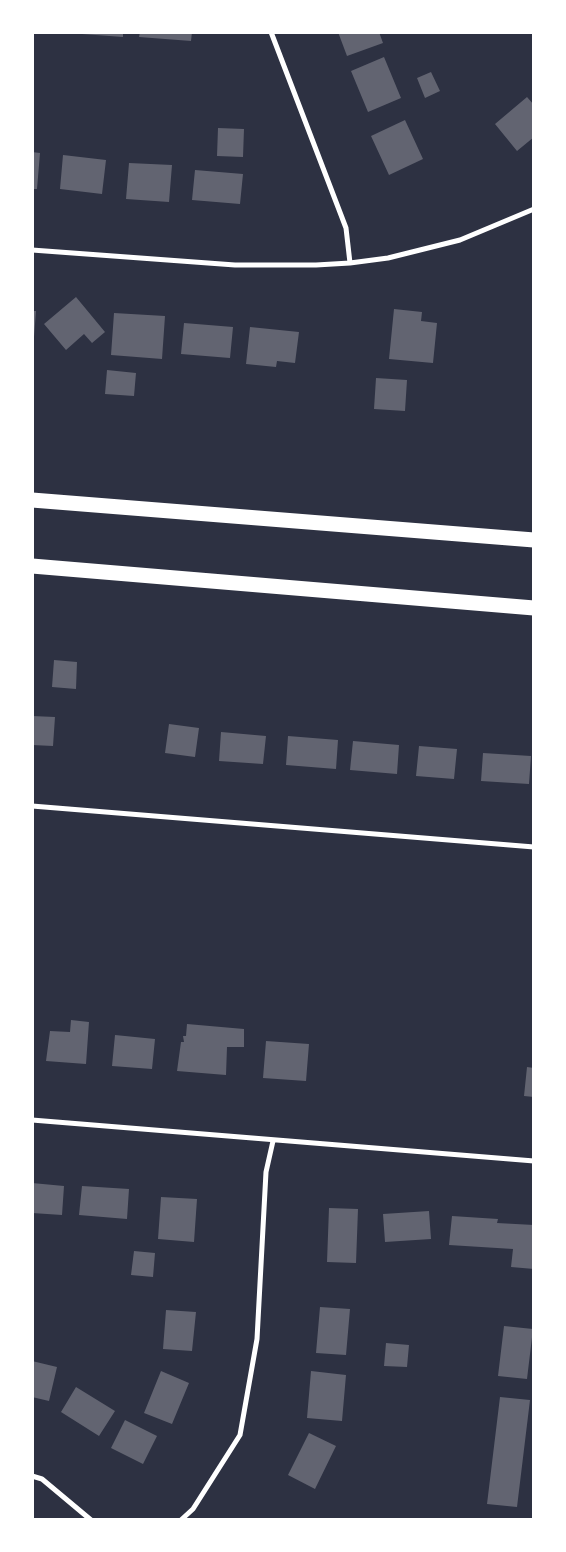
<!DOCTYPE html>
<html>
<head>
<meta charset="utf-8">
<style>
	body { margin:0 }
	#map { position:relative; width:566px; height:1552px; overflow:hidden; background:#2d3142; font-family:"Archivo Narrow",sans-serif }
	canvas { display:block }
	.frame { position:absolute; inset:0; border:34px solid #fff; pointer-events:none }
</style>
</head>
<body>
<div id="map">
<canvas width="566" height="1552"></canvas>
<div class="frame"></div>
</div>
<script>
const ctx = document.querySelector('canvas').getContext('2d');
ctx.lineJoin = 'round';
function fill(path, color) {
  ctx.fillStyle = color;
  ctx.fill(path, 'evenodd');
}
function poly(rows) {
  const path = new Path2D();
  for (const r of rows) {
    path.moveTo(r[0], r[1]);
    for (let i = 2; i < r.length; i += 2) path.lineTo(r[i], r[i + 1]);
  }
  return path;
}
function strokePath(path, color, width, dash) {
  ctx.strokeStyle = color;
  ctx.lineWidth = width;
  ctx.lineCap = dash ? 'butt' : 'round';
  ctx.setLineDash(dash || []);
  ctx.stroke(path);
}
fill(poly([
	[82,32,123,32,123,37,82,34],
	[140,32,192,32,191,41,139,37],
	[338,32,379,32,383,43,347,56],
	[384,57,401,98,368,112,351,71],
	[431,72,440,91,425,98,417,78],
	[527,97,534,105,534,137,517,151,495,124],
	[405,120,423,159,389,175,371,136],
	[218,128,244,129,243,157,217,156],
	[32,152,40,153,37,189,32,189],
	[63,155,106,160,102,194,60,189],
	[129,163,172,165,169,202,126,199],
	[195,170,243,174,240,204,192,200],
	[76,297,105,332,92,343,84,334,66,350,44,324],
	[394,309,422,312,421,321,437,323,433,363,389,359],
	[32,311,36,311,34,337,32,337],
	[114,313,165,316,162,359,111,355],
	[184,323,233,327,230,358,181,354],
	[250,327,299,332,295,363,277,361,276,367,246,364],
	[107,370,136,373,134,396,105,394],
	[376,378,407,380,405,411,374,409],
	[54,660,77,662,76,689,52,687],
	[32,716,55,717,53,746,32,745],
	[169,724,199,728,195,757,165,753],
	[221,732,266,736,263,764,219,761],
	[288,736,338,740,336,769,286,765],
	[353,741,399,745,397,774,350,770],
	[419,746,457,749,454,779,416,776],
	[483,753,531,756,529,784,481,781],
	[71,1020,89,1022,86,1064,46,1061,50,1031,70,1032],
	[187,1024,244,1029,244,1047,227,1047,226,1075,177,1071,181,1042,184,1042,183,1036,186,1036],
	[115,1035,155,1039,152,1069,112,1066],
	[266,1041,309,1044,306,1081,263,1078],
	[527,1067,534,1068,534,1097,524,1096],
	[32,1183,64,1186,62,1215,32,1213],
	[82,1186,129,1189,127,1219,79,1215],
	[161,1197,197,1199,194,1242,158,1239],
	[329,1208,358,1209,356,1263,327,1262],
	[429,1211,431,1239,385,1242,383,1214],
	[452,1216,498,1219,497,1223,534,1225,534,1269,511,1267,513,1249,449,1245],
	[134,1251,155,1253,153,1277,131,1275],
	[320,1307,350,1309,346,1355,316,1353],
	[166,1310,196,1312,192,1351,163,1349],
	[504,1326,533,1329,527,1379,498,1376],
	[386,1343,409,1345,407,1367,384,1366],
	[32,1361,57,1367,49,1401,32,1397],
	[161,1371,189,1383,172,1424,144,1413],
	[311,1371,346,1375,342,1421,307,1418],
	[76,1387,115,1411,99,1436,61,1412],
	[500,1397,530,1400,517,1507,487,1504],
	[125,1420,157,1436,143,1464,111,1448],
	[309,1433,336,1446,315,1489,288,1475]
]), '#626471');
strokePath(poly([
	[271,32,346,228,350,263],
	[32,250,235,265,316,265,350,263,388,258,460,240,534,209],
	[32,806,534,847],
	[32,1120,534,1161],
	[32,1476,42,1479,91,1520],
	[181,1520,193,1509,240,1435,257,1339,266,1172,273,1141]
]), '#fff', 5);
strokePath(poly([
	[32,500,534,540],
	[32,566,534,608]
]), '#fff', 15);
</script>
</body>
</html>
